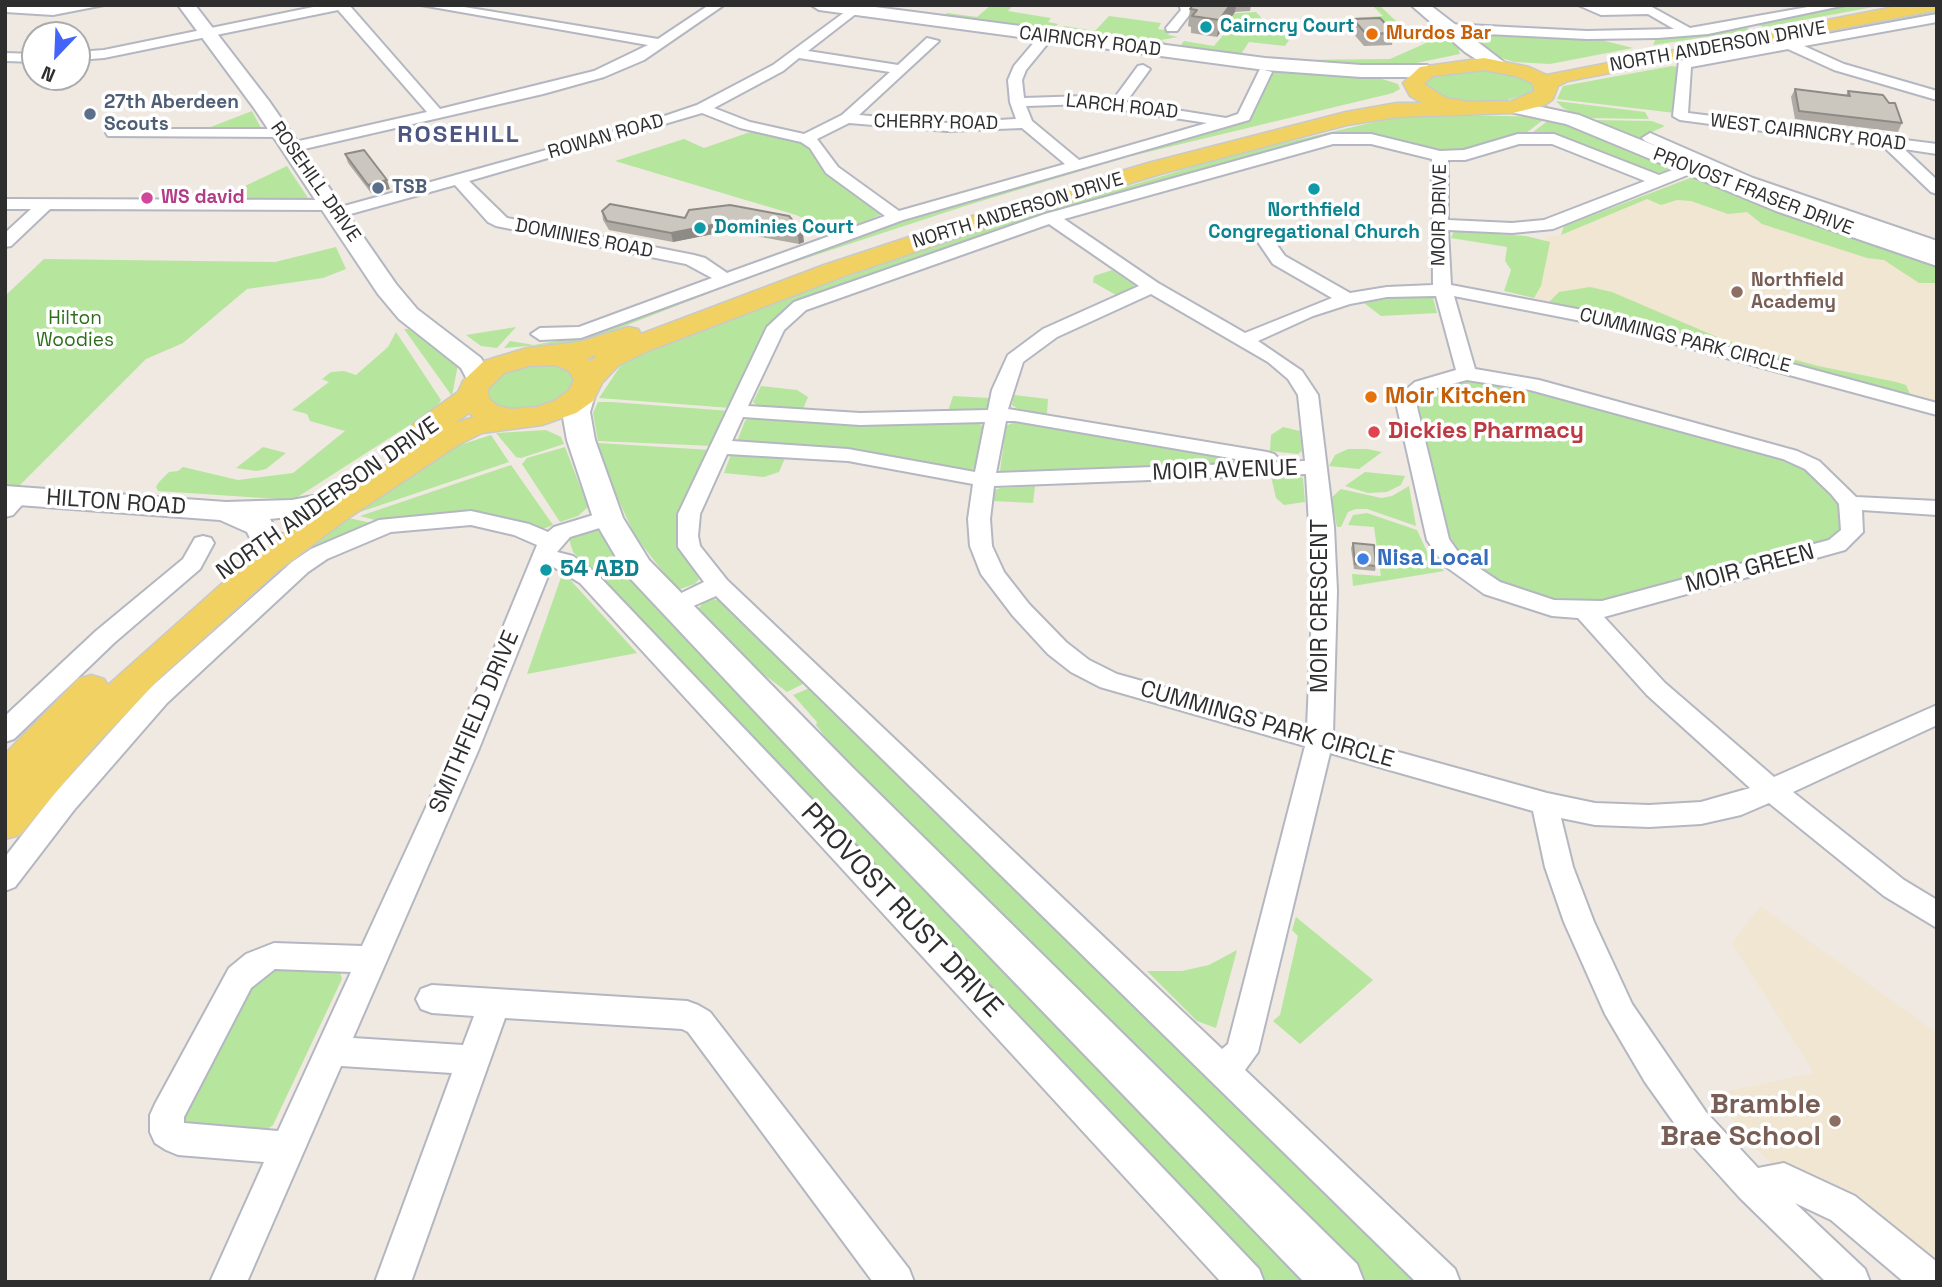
<!DOCTYPE html>
<html>
<head>
<meta charset="utf-8">
<style>
	body { margin:0 }
	#map { position:relative; width:1942px; height:1287px; overflow:hidden; background:#efe9e1; font-family:"Space Grotesk",sans-serif }
	canvas { display:block }
	.frame { position:absolute; inset:0; border:7px solid #2e2e2e; pointer-events:none }
	.north { position:absolute; left:21px; top:21px; width:70px; height:70px; box-sizing:border-box; background:#fff; border:2px solid #ababab; border-radius:50%; rotate:203deg; font-size:19px; font-weight:700; line-height:28px; text-align:center; color:#2e2e2e }
	.north::after { content:''; display:block; margin:auto; width:24px; height:32px; background:#4264fb; clip-path:polygon(50% 0,100% 100%,50% 72%,0 100%) }
</style>
</head>
<body>
<div id="map">
<canvas width="1942" height="1287"></canvas>
<div class="frame"></div>
<div class="north">N</div>
</div>
<script>
const ctx = document.querySelector('canvas').getContext('2d');
ctx.lineJoin = 'round';
function fill(path, color) {
  ctx.fillStyle = color;
  ctx.fill(path, 'evenodd');
}
function poly(rows) {
  const path = new Path2D();
  for (const r of rows) {
    path.moveTo(r[0], r[1]);
    for (let i = 2; i < r.length; i += 2) path.lineTo(r[i], r[i + 1]);
  }
  return path;
}
function strokePath(path, color, width, dash) {
  ctx.strokeStyle = color;
  ctx.lineWidth = width;
  ctx.lineCap = dash ? 'butt' : 'round';
  ctx.setLineDash(dash || []);
  ctx.stroke(path);
}
function write(font, color, halo, rows, align = 'center') {
  ctx.font = font + ' "Space Grotesk",sans-serif';
  ctx.lineWidth = 7;
  ctx.setLineDash([]);
  ctx.textBaseline = 'middle';
  ctx.strokeStyle = halo;
  ctx.fillStyle = color;
  for (const [text, x, y, turn = 0] of rows) {
    ctx.save();
    ctx.translate(x, y);
    ctx.rotate((+turn || 0) * Math.PI / 180);
    ctx.textAlign = isNaN(turn) ? turn : align;
    if (halo) ctx.strokeText(text, 0, 0);
    ctx.fillText(text, 0, 0);
    ctx.restore();
  }
}
fill(poly([
	[1681,181,1937,272,1937,403,1534,298,1541,286,1546,237,1561,235,1564,226],
	[1760,906,1937,1033,1937,1282,1857,1241,1754,1147,1713,1094,1814,1073,1732,943]
]), '#f0e6d1');
fill(poly([
	[991,5,1012,6,1008,11,1051,18,1048,22,1058,24,1049,33,941,18,947,13,977,17],
	[1192,5,1222,14,1256,12,1263,20,1279,23,1383,16,1372,5,1379,5,1396,21,1298,26,1285,46,1249,42,1239,57,1178,49,1184,41,1214,46,1229,28,1247,29,1238,27,1242,20,1193,13,1195,9],
	[1852,5,1884,5,1765,27,1754,24],
	[1937,8,1937,16,1787,42,1779,39],
	[1109,16,1161,23,1158,29,1171,31,1168,35,1178,37,1161,40,1171,47,1056,34,1064,26,1095,31],
	[1429,25,1458,46,1460,54,1397,67,1296,60,1390,59,1426,43,1411,27],
	[1741,26,1752,30,1653,45,1657,36],
	[1465,31,1589,37,1633,48,1550,64,1514,62,1492,55],
	[1672,66,1677,67,1675,113,1557,99,1563,86],
	[1490,67,1532,81,1535,87,1532,93,1492,104,1451,102,1425,90,1423,81,1427,76],
	[1272,71,1376,77,1398,84,1400,89,1393,93,1127,157,965,206,761,273,586,341,504,348,510,341,534,345,577,337,898,219,1251,119],
	[1556,101,1645,112,1649,119,1584,118,1563,108],
	[252,111,262,130,203,130],
	[1409,114,1547,117,1522,136,1476,150,1446,154,1329,137,1191,172,1048,215,795,305,731,408,599,398,623,362,810,290,960,237,1232,155],
	[1553,117,1671,167,1673,169,1654,174,1529,135],
	[1591,120,1652,121,1665,126,1637,139],
	[756,130,801,140,882,211,880,215,835,233,796,215,615,161,684,139,704,148],
	[287,166,308,198,220,198],
	[1693,177,1937,264,1937,283,1919,283,1884,260,1867,258,1762,224,1747,212,1728,214,1691,201,1677,200,1661,205,1647,199,1561,235,1564,226],
	[1454,231,1526,236,1550,242,1541,286,1534,298,1504,291,1511,270,1505,261,1507,247,1451,238],
	[336,247,346,269,323,278,247,289,183,343,146,359,19,486,5,485,5,296,44,259,275,262],
	[1112,270,1134,285,1133,288,1116,295,1093,282,1094,276],
	[1590,287,1612,292,1724,340,1818,366,1896,382,1906,385,1910,394,1549,302,1559,292],
	[1404,296,1433,298,1437,313,1381,316,1364,303],
	[516,327,497,348,481,346,466,335],
	[404,329,408,329,458,364,452,396],
	[396,332,441,400,436,408,293,500,158,491,156,487,159,482,169,472,178,471,183,467,238,480,293,473,345,431,310,421,307,414,292,410,329,382,322,379,331,372,344,371,356,375,388,347],
	[550,363,571,373,574,384,571,390,549,406,517,411,490,404,484,388,509,368],
	[1465,379,1517,383,1781,457,1804,467,1837,496,1843,513,1845,527,1834,540,1604,603,1551,601,1504,586,1467,562,1447,532,1417,407,1423,394,1436,386],
	[761,386,797,390,808,397,803,409,758,406,753,402],
	[1014,395,1048,399,1047,414,1018,409,1012,405],
	[953,396,990,398,987,410,948,411],
	[598,402,612,402,730,411,713,446,598,441,593,413],
	[751,416,974,421,984,427,976,468,962,473,912,460,849,451,741,443,738,439,745,421],
	[1021,419,1241,459,1244,461,1241,464,1000,471,1006,426],
	[1283,427,1300,431,1302,451,1298,454,1270,451,1271,435],
	[546,430,561,437,564,444,521,458,516,457,496,433],
	[491,435,509,462,354,514,457,446],
	[598,443,711,450,680,539,685,558,699,579,695,584,680,589,674,586,635,536,613,488],
	[263,447,286,453,266,469,256,471,236,468],
	[565,447,588,507,578,516,560,522,522,464,527,458],
	[1348,449,1367,449,1382,452,1359,469,1329,466,1335,455],
	[731,454,785,458,779,472,764,477,724,473],
	[511,465,553,525,540,530,463,514,430,514,382,522,360,516],
	[1365,472,1405,476,1401,485,1387,492,1368,493,1345,486],
	[1293,475,1303,478,1305,502,1284,505,1276,498,1271,476],
	[1035,486,1033,503,993,501,994,490,1001,488],
	[1409,486,1416,526,1367,509,1356,509,1348,512,1341,527,1337,527,1331,498,1341,489,1381,498,1392,496],
	[1367,513,1417,530,1428,554,1444,571,1353,586,1352,574,1381,576,1374,527,1348,525,1353,515],
	[348,518,372,523,323,544,5,864,5,854,27,826,147,692,263,585],
	[587,528,597,530,606,539,1315,1282,1261,1282,573,552,569,539,576,531],
	[563,572,637,653,527,674],
	[713,599,726,602,807,682,787,692,729,648,695,612,706,600],
	[812,687,1422,1282,1366,1282,1263,1178,1220,1126,1159,1078,852,772,816,725,817,722,793,695],
	[1296,917,1373,980,1300,1044,1273,1021,1280,1015,1298,936,1292,930],
	[1237,950,1216,1028,1197,1021,1147,971,1182,971,1209,965],
	[280,965,339,967,342,979,273,1125,253,1139,189,1132,182,1105,240,992]
]), '#b6e59e');
const street = poly([
	[5,5,53,7,104,5,53,15,5,12,5,5],
	[323,5,349,5,440,109,594,71,648,45,421,5,452,5,658,39,709,5,724,5,644,60,604,77,543,94,291,152,286,150,286,144,427,112,338,10,104,58,77,60,77,52,104,50,323,5],
	[1179,5,1191,5,1193,10,1177,31,1167,31,1166,28,1181,10,1179,5],
	[1578,5,1650,6,1690,28,1819,5,1846,5,1708,34,1658,38,1587,39,1447,32,1441,28,1447,24,1587,31,1674,29,1648,14,1601,15,1578,5],
	[853,6,859,10,857,13,808,51,898,65,927,38,939,41,859,115,947,123,1016,119,1010,102,1008,80,1014,66,1041,34,1046,33,1053,37,1026,70,1022,80,1024,98,1086,96,1113,100,1138,66,1143,65,1150,69,1126,102,1226,118,1238,114,1260,69,1272,72,1249,120,903,220,581,338,540,340,531,334,540,328,579,327,712,278,686,264,496,226,488,222,455,185,336,218,330,216,330,210,50,209,11,246,5,247,5,233,31,209,5,209,5,199,331,200,337,202,337,208,647,122,697,105,773,65,853,6],
	[799,58,890,72,842,115,804,134,750,122,714,108,783,71,799,58],
	[1086,104,1116,109,1207,123,1079,160,1032,121,1026,106,1086,104],
	[702,113,740,128,801,142,810,148,826,173,885,216,727,273,705,258,694,255,507,218,469,181,702,113],
	[849,123,947,131,1022,128,1065,164,899,211,838,167,817,139,849,123],
	[1937,14,1937,22,1804,46,1844,64,1937,91,1937,100,1834,70,1788,49,1691,67,1688,113,1937,144,1937,154,1904,149,1937,180,1937,194,1931,192,1884,147,1680,120,1673,116,1679,61,1937,14],
	[5,53,35,54,35,62,5,61,5,53],
	[113,129,281,129,288,133,281,137,108,136,106,133,113,129],
	[1650,133,1753,178,1937,241,1937,252,1741,184,1645,141,1642,138,1650,133],
	[1332,134,1371,134,1440,151,1464,150,1518,134,1554,134,1659,175,1683,166,1695,166,1695,172,1553,229,1512,233,1448,230,1451,285,1614,316,1937,403,1937,415,1612,327,1454,296,1475,369,1539,380,1797,451,1819,461,1856,497,1937,501,1937,515,1862,510,1863,532,1845,550,1604,617,1665,683,1774,777,1937,705,1937,725,1793,792,1904,880,1937,900,1937,928,1884,896,1769,803,1741,815,1701,824,1649,827,1595,825,1561,818,1573,867,1594,922,1632,1004,1706,1112,1758,1168,1784,1163,1855,1196,1937,1262,1937,1282,1904,1282,1831,1220,1795,1203,1865,1269,1870,1282,1826,1282,1740,1198,1682,1134,1645,1082,1605,1014,1564,922,1545,867,1533,811,1330,753,1258,1052,1245,1070,1455,1269,1460,1282,1416,1282,716,596,673,615,665,613,661,607,665,601,704,582,678,547,678,514,767,327,794,302,1045,214,1332,134],
	[1333,144,1371,144,1432,159,1433,285,1387,287,1350,293,1285,256,1272,238,1260,238,1258,242,1273,264,1332,298,1245,333,1158,283,1064,219,1333,144],
	[1519,144,1552,144,1645,181,1544,220,1512,223,1448,220,1448,160,1465,160,1519,144],
	[1049,224,1139,286,1043,329,1008,355,992,390,988,410,860,413,748,406,784,330,806,310,1049,224],
	[1151,294,1268,362,1288,379,1298,395,1305,461,1275,462,1278,458,1274,454,1267,452,1008,409,1023,362,1057,337,1151,294],
	[1436,296,1456,370,1415,382,1403,392,1397,407,1427,540,1445,566,1484,594,1552,616,1578,618,1647,695,1750,788,1701,802,1649,805,1595,803,1547,793,1333,734,1337,591,1334,527,1318,395,1302,371,1258,341,1313,316,1350,304,1387,297,1436,296],
	[1467,380,1530,390,1783,459,1805,469,1831,494,1839,504,1841,530,1829,540,1602,601,1554,600,1500,582,1461,556,1449,539,1417,407,1419,398,1429,390,1467,380],
	[743,417,860,425,985,422,975,472,848,449,732,441,743,417],
	[1006,421,1015,421,1259,463,996,473,1006,421],
	[727,454,848,461,973,484,968,519,970,546,981,574,1013,616,1048,654,1071,672,1100,687,1305,746,1228,1044,1222,1049,727,580,700,546,698,536,700,514,727,454],
	[1306,474,1313,591,1307,727,1117,674,1089,660,1066,642,1029,604,1004,572,992,546,990,519,994,486,1306,474],
	[19,489,30,496,13,515,5,517,5,497,19,489],
	[471,511,529,524,548,532,554,527,600,513,616,513,619,518,616,523,570,537,557,552,573,556,596,573,1259,1269,1264,1282,1221,1282,580,583,552,566,478,751,353,1038,463,1045,474,1016,432,1013,421,1009,416,999,421,989,432,985,687,1001,698,1005,710,1012,909,1269,914,1282,873,1282,688,1032,682,1029,505,1018,411,1282,375,1282,452,1073,341,1066,247,1282,210,1282,264,1162,178,1155,166,1150,155,1143,150,1132,150,1115,155,1104,229,968,246,954,274,943,362,946,452,751,537,545,514,535,471,525,391,532,327,559,308,572,167,703,74,810,15,887,5,891,5,857,54,794,149,689,292,562,311,549,379,520,471,511],
	[275,969,351,972,278,1131,184,1123,184,1117,251,988,275,969],
	[203,536,211,538,214,543,200,569,114,643,14,739,5,742,5,716,96,631,183,559,195,538,203,536]
]);
const secondary = poly([
	[178,5,195,5,269,101,396,284,417,309,481,358,492,379,488,385,470,385,461,368,399,319,378,294,254,108,178,5],
	[811,5,860,5,1265,58,1361,65,1427,65,1436,71,1427,77,1361,77,1265,70,819,10,811,5],
	[1411,5,1430,5,1509,66,1500,72,1493,70,1465,52,1411,5],
	[1513,101,1579,115,1792,201,1937,251,1937,266,1776,211,1566,124,1506,111,1503,107,1513,101],
	[582,387,592,389,595,395,590,412,595,440,623,518,649,560,853,768,1357,1264,1364,1282,1304,1282,827,788,626,574,593,518,567,440,562,412,572,389,582,387],
	[5,486,226,502,292,500,313,496,324,498,328,505,324,512,313,514,270,519,278,533,299,539,303,546,299,553,288,556,254,546,247,532,220,520,5,504,5,486]
]);
const primary = poly([
	[1904,5,1937,5,1937,10,1568,81,1558,86,1553,99,1545,105,1513,113,1397,117,1347,125,1164,173,1003,222,842,277,648,351,619,365,602,383,593,401,576,413,542,425,482,433,458,445,347,519,279,570,164,674,93,748,20,835,5,839,5,754,78,679,91,675,104,679,108,685,255,554,423,440,413,438,409,431,413,424,458,392,463,381,484,361,527,348,579,342,628,327,638,329,641,334,824,265,985,212,1148,163,1346,112,1397,103,1422,103,1410,96,1403,83,1420,67,1484,58,1529,67,1547,75,1904,5],
	[1484,70,1516,76,1532,83,1535,91,1512,101,1470,102,1446,98,1424,84,1433,76,1484,70],
	[597,355,591,361,587,358,593,356,597,355],
	[555,365,569,371,574,380,569,390,554,401,537,407,511,409,498,406,489,399,488,389,504,373,529,366,555,365],
	[469,413,474,417,455,423,469,413]
]);
strokePath(street, '#b4b7c1', 4);
strokePath(secondary, '#b4b7c1', 4);
strokePath(primary, '#c9c9c9', 3);
fill(street, '#fff');
fill(secondary, '#fff');
fill(primary, '#f2d163');
fill(poly([
	[1193,5,1251,5,1250,11,1235,12,1217,37,1191,33,1191,27,1188,26,1190,9],
	[1353,19,1394,33,1392,45,1364,46,1351,31],
	[1795,89,1846,95,1848,91,1902,123,1898,132,1795,119,1791,97],
	[345,154,390,189,371,193,348,163],
	[602,211,685,218,789,216,804,242,799,244,728,231,673,242,609,230,603,220],
	[1353,543,1376,566,1375,571,1354,569,1351,548]
]), '#afaba4');
fill(poly([
	[1230,5,1236,5,1235,12,1217,37,1219,20],
	[387,180,390,189,371,193,368,185],
	[727,222,728,231,673,242,671,233],
	[803,233,804,242,799,244,798,235]
]), '#8e8b86');
const building = poly([
	[1193,5,1230,5,1219,20,1192,16,1197,10,1190,9,1193,5],
	[1380,18,1394,33,1366,34,1353,19,1380,18],
	[1795,89,1850,96,1848,91,1883,95,1889,103,1895,103,1902,123,1799,111,1795,89],
	[364,150,387,180,368,185,345,154,364,150],
	[610,204,685,218,689,210,730,205,789,216,803,233,798,235,727,222,671,233,607,221,602,211,610,204],
	[1353,543,1374,545,1376,566,1355,564,1353,543]
]);
fill(building, '#cbc7bf');
strokePath(building, '#8e8b86', 2);
for (const [x, y, r, color] of [
	[1206,27,7,"#0f9aa8"],
	[1372,34,7,"#e8710a"],
	[90,114,7,"#5c6f8a"],
	[378,188,7,"#5c6f8a"],
	[1314,189,7,"#0f9aa8"],
	[147,198,7,"#d1479c"],
	[700,228,7,"#0f9aa8"],
	[1737,292,7,"#8d6e63"],
	[1371,397,7,"#e8710a"],
	[1374,432,7,"#e0444e"],
	[1363,559,7,"#3f7fe0"],
	[546,570,7,"#0f9aa8"],
	[1835,1121,7,"#8d6e63"]
]) {
  const dot = new Path2D();
  dot.arc(x, y, r, 0, 2 * Math.PI);
  ctx.fillStyle = color;
  ctx.fill(dot);
  strokePath(dot, '#fff', 2.5);
}
write('bold 19px', '#0d838f', '#fff', [
	["Cairncry Court",1220,27],
	["Northfield",1314,211,"center"],
	["Congregational Church",1314,233,"center"],
	["Dominies Court",714,228]
], 'left');
write('bold 19px', '#c56008', '#fff', [
	["Murdos Bar",1386,34]
], 'left');
write('19px', '#2e2e2e', '#fff', [
	["CAIRNCRY ROAD",1090,42,7],
	["NORTH ANDERSON DRIVE",1718,47,-10],
	["LARCH ROAD",1122,107,6],
	["CHERRY ROAD",936,123,1],
	["WEST CAIRNCRY ROAD",1808,133,7],
	["ROWAN ROAD",606,137,-16],
	["ROSEHILL DRIVE",315,182,55],
	["PROVOST FRASER DRIVE",1753,192,21],
	["NORTH ANDERSON DRIVE",1018,211,-17],
	["MOIR DRIVE",1440,215,-89],
	["DOMINIES ROAD",584,239,11],
	["CUMMINGS PARK CIRCLE",1685,341,14]
]);
write('bold 19px', '#4e5e75', '#fff', [
	["27th Aberdeen",104,103],
	["Scouts",104,125],
	["TSB",392,188]
], 'left');
write('bold 19px', '#b23c85', '#fff', [
	["WS david",161,198]
], 'left');
write('bold 19px', '#785e54', '#fff', [
	["Northfield",1751,281],
	["Academy",1751,303]
], 'left');
write('19px', '#2c6e1b', '#fff', [
	["Hilton",75,319],
	["Woodies",75,341]
]);
write('bold 23px', '#c56008', '#fff', [
	["Moir Kitchen",1385,397]
], 'left');
write('bold 23px', '#be3a42', '#fff', [
	["Dickies Pharmacy",1388,432]
], 'left');
write('23px', '#2e2e2e', '#fff', [
	["MOIR AVENUE",1225,471,-2],
	["NORTH ANDERSON DRIVE",328,499,-35],
	["HILTON ROAD",116,503,4],
	["MOIR GREEN",1750,569,-15],
	["MOIR CRESCENT",1321,606,-90],
	["SMITHFIELD DRIVE",475,722,-67],
	["CUMMINGS PARK CIRCLE",1267,725,16]
]);
write('bold 23px', '#366cbe', '#fff', [
	["Nisa Local",1377,559]
], 'left');
write('bold 23px', '#0d838f', '#fff', [
	["54 ABD",560,570]
], 'left');
ctx.letterSpacing = '2px';
write('bold 24px', '#4d5680', '#fff', [
	["ROSEHILL",459,135]
]);
ctx.letterSpacing = '0px';
write('28px', '#2e2e2e', '#fff', [
	["PROVOST RUST DRIVE",901,911,47]
]);
write('bold 28px', '#785e54', '#fff', [
	["Bramble",1821,1105],
	["Brae School",1821,1137]
], 'right');
</script>
</body>
</html>
